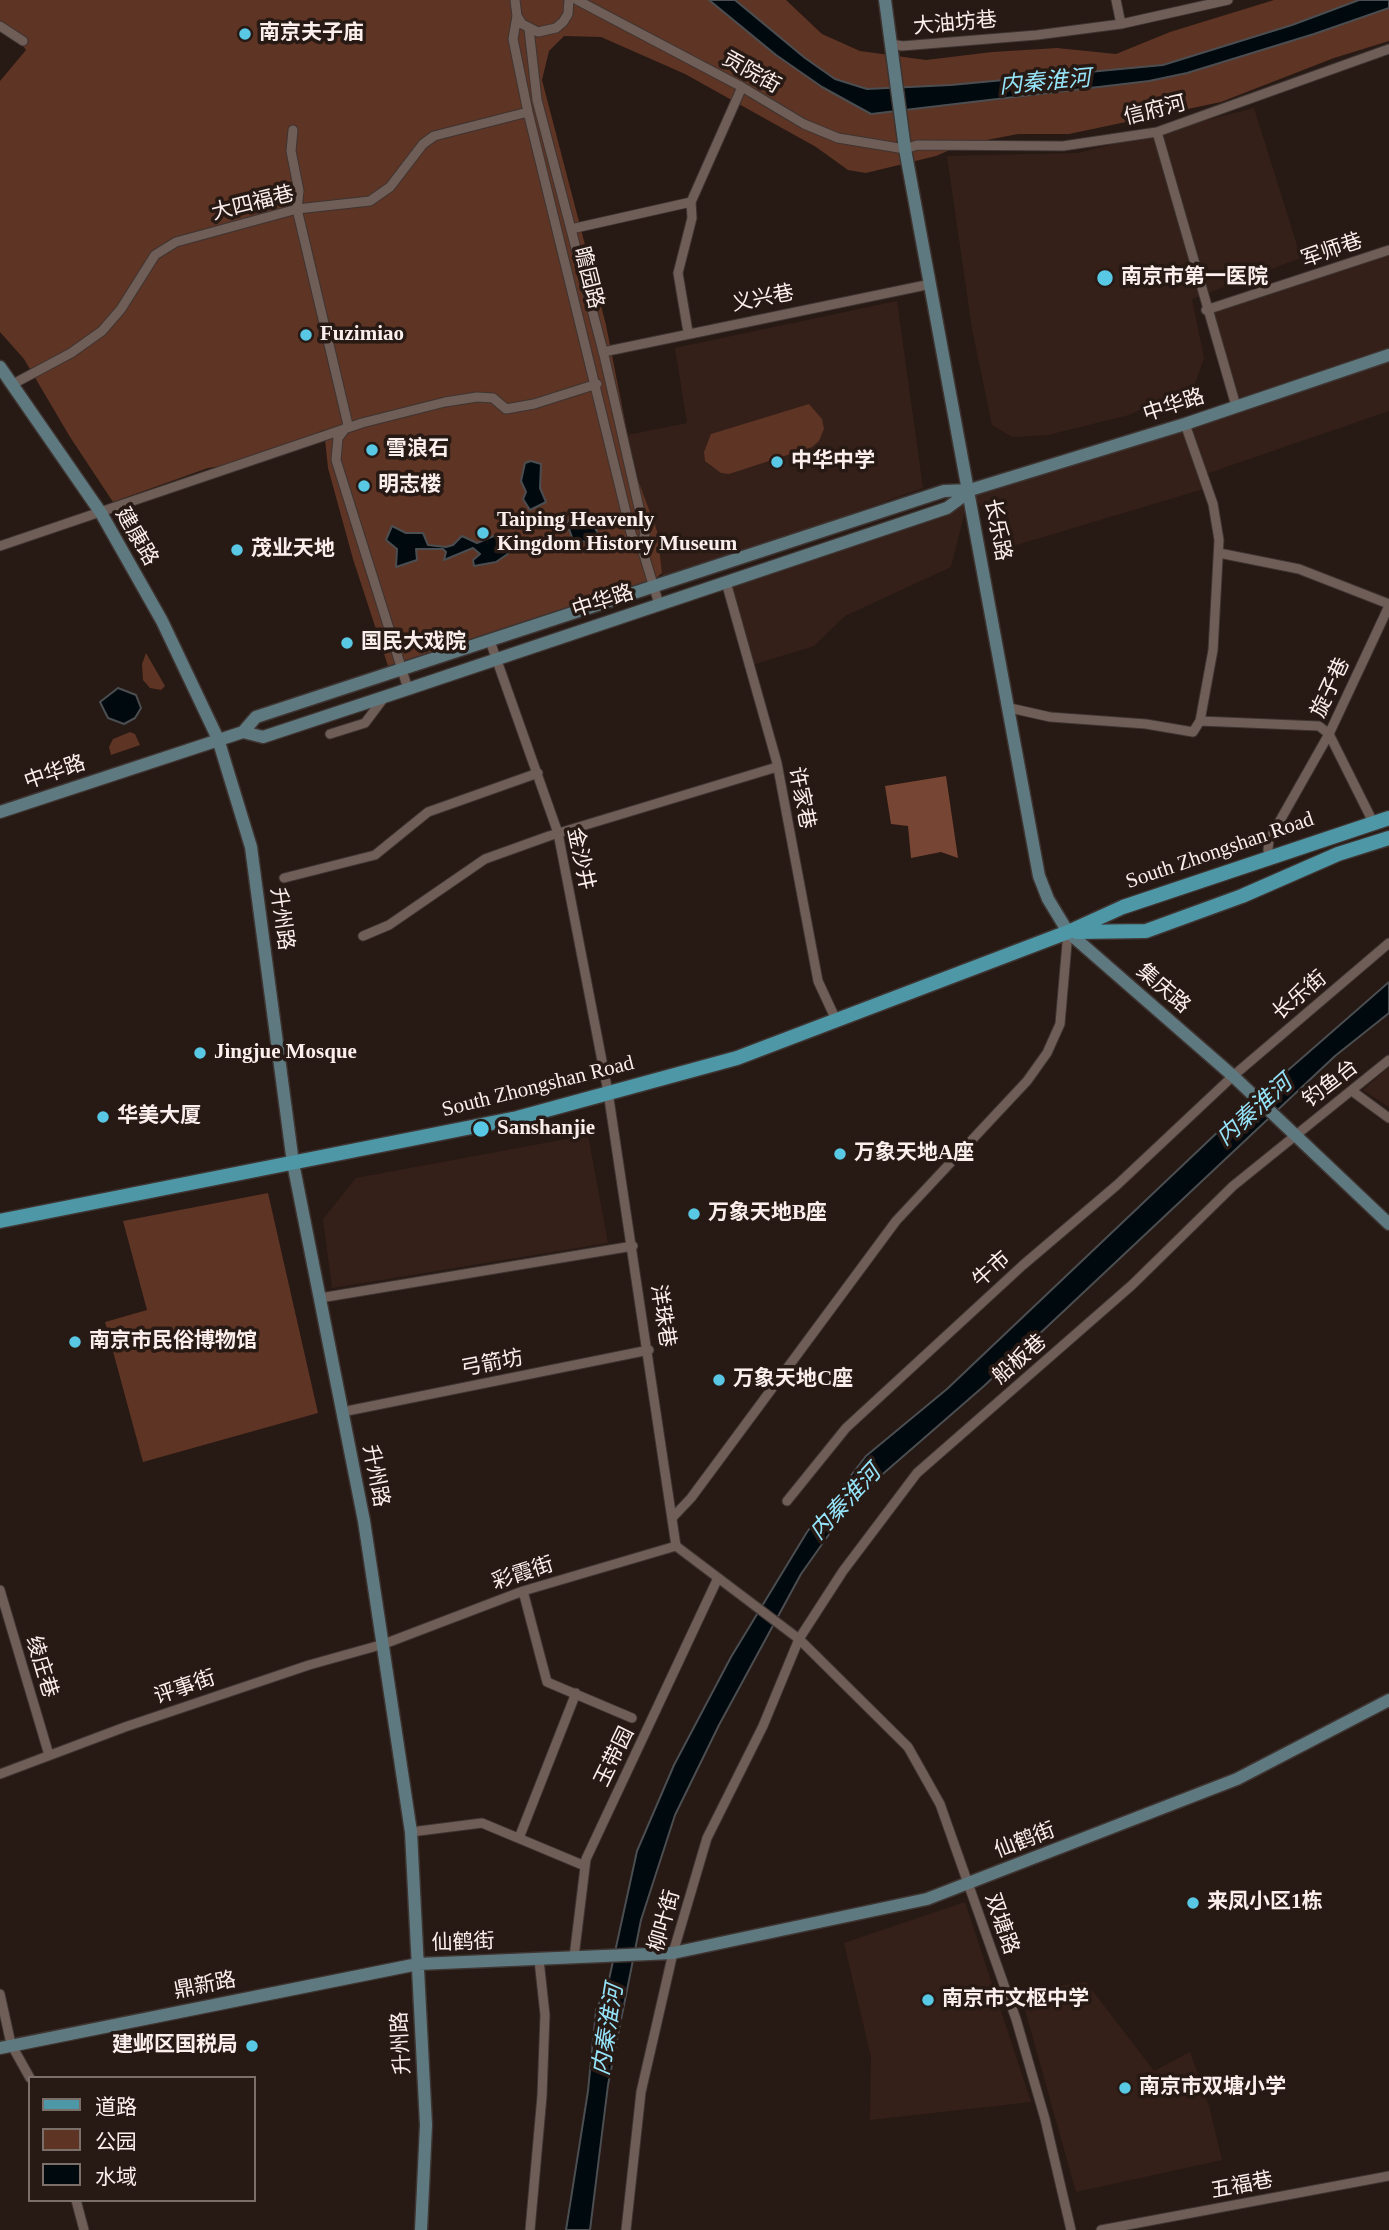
<!DOCTYPE html>
<html>
<head>
<meta charset="utf-8">
<style>
	body { margin:0 }
	#map { position:relative; width:1389px; height:2230px; overflow:hidden; background:#271914; font-family:"Times New Roman","Noto Sans SC",serif }
	canvas { display:block }
	.legend { position:absolute; left:28px; top:2076px; width:228px; height:126px; box-sizing:border-box; background:#271914; border:2px solid #7b6f6a; margin:0; padding:9px 12px; list-style:none; font-size:21px; color:#faefec }
	.legend li { display:flex; align-items:center; gap:14px; height:35px }
	.legend b { width:35px; border:2px solid #7b6f6a }
</style>
</head>
<body>
<div id="map">
<canvas width="1389" height="2230"></canvas>
<ul class="legend">
<li><b style="height:9px;background:#4e97a7"></b>道路</li>
<li><b style="height:19px;background:#5e3424"></b>公园</li>
<li><b style="height:19px;background:#00090e"></b>水域</li>
</ul>
</div>
<script>
const ctx = document.querySelector('canvas').getContext('2d');
ctx.lineJoin = 'round';
function fill(path, color) {
  ctx.fillStyle = color;
  ctx.fill(path, 'evenodd');
}
function poly(rows) {
  const path = new Path2D();
  for (const r of rows) {
    path.moveTo(r[0], r[1]);
    for (let i = 2; i < r.length; i += 2) path.lineTo(r[i], r[i + 1]);
  }
  return path;
}
function strokePath(path, color, width, dash) {
  ctx.strokeStyle = color;
  ctx.lineWidth = width;
  ctx.lineCap = dash ? 'butt' : 'round';
  ctx.setLineDash(dash || []);
  ctx.stroke(path);
}
function write(font, color, halo, rows, align = 'center') {
  ctx.font = font + ' "Times New Roman","Noto Sans SC",serif';
  ctx.lineWidth = 7;
  ctx.setLineDash([]);
  ctx.textBaseline = 'middle';
  ctx.strokeStyle = halo;
  ctx.fillStyle = color;
  for (const [text, x, y, turn = 0] of rows) {
    ctx.save();
    ctx.translate(x, y);
    ctx.rotate((+turn || 0) * Math.PI / 180);
    ctx.textAlign = isNaN(turn) ? turn : align;
    if (halo) ctx.strokeText(text, 0, 0);
    ctx.fillText(text, 0, 0);
    ctx.restore();
  }
}
fill(poly([
	[1254,108,1301,258,1192,299,1204,358,1195,384,1129,415,1048,435,1012,437,992,425,972,329,947,156,1078,153],
	[1389,250,1389,411,1203,475,1207,488,1010,547,970,491,951,567,845,616,814,646,749,666,726,582,947,508,970,490,1236,407,1206,310],
	[897,301,923,488,664,581,627,435,687,423,675,348],
	[1389,1067,1389,1107,1363,1090],
	[588,1135,608,1243,332,1288,323,1219,356,1178],
	[965,1902,1031,2102,870,2120,871,2057,844,1943],
	[1086,1982,1154,2071,1190,2052,1209,2106,1222,2160,1076,2192,1020,1992]
]), '#342019');
fill(poly([
	[0,0,786,0,822,34,860,51,926,60,992,52,1057,48,1116,54,1170,32,1274,0,1389,0,1389,41,1334,58,1221,102,1069,134,1018,134,961,145,936,156,866,173,848,170,816,147,685,74,601,37,564,36,549,51,542,80,606,325,635,472,657,531,662,573,636,595,388,666,353,559,328,468,324,430,243,463,208,468,113,502,70,437,24,359,0,332,0,81,26,50,13,33,0,28],
	[809,404,822,419,824,429,819,441,812,447,729,474,721,473,705,461,704,452,711,434],
	[146,653,165,686,161,690,150,688,143,680,142,664],
	[130,732,135,734,140,745,111,755,109,747,113,739],
	[268,1193,318,1413,143,1462,105,1322,147,1310,123,1221]
]), '#5e3424');
fill(poly([
	[946,776,958,858,941,852,911,858,908,826,891,824,885,786]
]), '#774533');
const water = poly([
	[709,0,735,0,805,58,835,79,867,89,951,85,1163,65,1292,25,1359,0,1389,0,1389,8,1314,34,1187,73,1149,81,871,114,822,87,776,55,709,0],
	[531,461,541,464,540,488,546,502,530,510,523,499,526,492,521,481,525,463,531,461],
	[584,513,591,519,598,534,591,543,581,541,574,543,567,523,573,514,584,513],
	[392,526,406,533,423,533,428,545,446,547,453,545,462,536,477,543,496,535,511,546,512,551,496,562,474,566,473,560,480,554,473,548,444,560,446,552,443,549,416,549,417,560,396,567,397,549,386,540,392,526],
	[118,688,136,695,141,708,135,718,124,724,108,718,100,702,118,688],
	[1389,982,1389,1013,1335,1056,984,1386,854,1499,801,1574,719,1725,675,1815,641,1920,608,2085,590,2230,566,2230,588,2091,596,2010,608,1984,637,1851,674,1765,731,1657,807,1532,866,1456,947,1389,1223,1127,1389,982]
]);
fill(water, '#00090e');
strokePath(water, '#4b4e51', 2);
const street = poly([
	[515,0,517,16,522,24,538,32,556,28,563,22,568,14,569,0],
	[577,0,742,87,804,124,838,138,905,149,917,145,1063,146,1157,132,1389,49],
	[1116,0,1121,24],
	[517,16,513,39,528,112,632,537,641,545,659,604],
	[0,26,23,41],
	[529,29,537,100,604,355,645,534,641,545],
	[892,44,902,46,1037,35,1121,24,1228,0],
	[293,130,291,151,299,191,297,209,348,425,338,438,336,460,408,689],
	[1157,132,1236,406],
	[571,229,691,202],
	[1206,310,1389,250],
	[688,332,678,273,692,218,691,202,742,87],
	[603,352,931,284],
	[13,384,71,353,102,331,121,309,155,255,176,242,297,209,370,201,390,187,423,144,434,136,528,112],
	[1185,424,1213,504,1219,540,1213,650,1200,721,1319,726,1329,734,1269,840,1268,850,1271,859],
	[0,546,362,423,445,402,477,397,493,398,506,409,534,404,597,384],
	[1219,553,1299,569,1389,604],
	[726,582,777,763,818,981,837,1022],
	[490,641,558,833,608,1092,676,1546],
	[1010,708,1050,717,1146,724,1193,732,1200,721],
	[330,734,365,723,383,699],
	[1373,822,1329,734,1389,606],
	[284,878,375,855,428,812,538,773],
	[363,936,389,925,485,859,549,836,777,767],
	[1352,1091,1389,1118],
	[320,1298,633,1246],
	[342,1412,649,1350],
	[787,1501,846,1428,1023,1265,1117,1185,1233,1076,1389,943],
	[673,1517,691,1498,896,1221,1027,1081,1047,1053,1060,1024,1068,932],
	[676,1546,799,1639,908,1747,940,1804,1016,2019,1045,2119,1071,2230],
	[0,1590,49,1755],
	[523,1591,547,1682,632,1718],
	[0,1774,125,1727,309,1665,384,1644,523,1591,676,1546],
	[411,1832,482,1823,585,1866],
	[519,1838,576,1693],
	[574,1957,586,1859,717,1580],
	[0,1994,11,2044,30,2078],
	[76,2200,84,2230],
	[530,2230,542,2096,545,2015,539,1960],
	[626,2230,641,2092,673,1953,707,1838,763,1726,799,1639,843,1571,917,1473,1132,1285,1233,1186,1389,1060],
	[1101,2230,1389,2176]
]);
const secondary = poly([
	[885,0,905,149,1039,876,1048,899,1068,932,1233,1076,1389,1224],
	[0,367,101,513,162,621,218,739,251,847,293,1163,364,1521,411,1832,426,2125,421,2230],
	[243,732,256,717,944,491,970,490,1185,424,1389,355],
	[0,812,243,732,263,737,408,689,947,508,970,491],
	[0,2048,418,1964,673,1953,927,1899,1237,1779,1389,1700]
]);
const primary = poly([
	[1077,932,1146,931,1242,896,1338,854,1389,838],
	[0,1221,517,1118,737,1058,1068,932,1123,907,1389,818]
]);
strokePath(street, '#3e3431', 11);
strokePath(secondary, '#3e3431', 15);
strokePath(primary, '#3e3431', 17);
strokePath(street, '#6f5e58', 9);
strokePath(secondary, '#5e7a80', 12);
strokePath(primary, '#4e97a7', 14);
for (const [x, y, r, color] of [
	[245,34,7,"#59c8e4"],
	[1105,278,9,"#59c8e4"],
	[306,335,7,"#59c8e4"],
	[372,450,7,"#59c8e4"],
	[777,462,7,"#59c8e4"],
	[364,486,7,"#59c8e4"],
	[483,533,7,"#59c8e4"],
	[237,550,7,"#59c8e4"],
	[347,643,7,"#59c8e4"],
	[200,1053,7,"#59c8e4"],
	[103,1117,7,"#59c8e4"],
	[481,1129,9,"#59c8e4"],
	[840,1154,7,"#59c8e4"],
	[694,1214,7,"#59c8e4"],
	[75,1342,7,"#59c8e4"],
	[719,1380,7,"#59c8e4"],
	[1193,1903,7,"#59c8e4"],
	[928,2000,7,"#59c8e4"],
	[252,2046,7,"#59c8e4"],
	[1125,2088,7,"#59c8e4"]
]) {
  const dot = new Path2D();
  dot.arc(x, y, r, 0, 2 * Math.PI);
  ctx.fillStyle = color;
  ctx.fill(dot);
  strokePath(dot, '#271914', 2.5);
}
write('21px', '#faefec', '#271914', [
	["大油坊巷",955,24,-5],
	["贡院街",751,73,29],
	["信府河",1155,111,-14],
	["大四福巷",253,204,-14],
	["军师巷",1332,251,-19],
	["瞻园路",588,278,76],
	["义兴巷",763,299,-11],
	["中华路",1174,406,-18],
	["长乐路",997,530,79],
	["建康路",136,537,60],
	["中华路",603,602,-18],
	["旋子巷",1331,688,-65],
	["中华路",55,773,-19],
	["许家巷",801,798,79],
	["South Zhongshan Road",1220,851,-19],
	["金沙井",580,859,78],
	["升州路",281,919,82],
	["集庆路",1163,989,41],
	["长乐街",1300,996,-40],
	["钓鱼台",1331,1084,-38],
	["South Zhongshan Road",538,1087,-14],
	["牛市",992,1270,-42],
	["洋珠巷",662,1316,81],
	["船板巷",1020,1360,-41],
	["弓箭坊",492,1364,-11],
	["升州路",375,1476,79],
	["彩霞街",523,1574,-18],
	["绫庄巷",41,1667,73],
	["评事街",185,1688,-19],
	["玉带园",615,1757,-64],
	["仙鹤街",1025,1841,-21],
	["柳叶街",665,1921,-74],
	["双塘路",1001,1924,71],
	["仙鹤街",463,1943,-2],
	["鼎新路",205,1986,-11],
	["升州路",402,2043,-93],
	["五福巷",1242,2186,-11]
]);
write('bold 21px', '#faefec', '#271914', [
	["南京夫子庙",259,34],
	["南京市第一医院",1121,278],
	["Fuzimiao",320,335],
	["雪浪石",386,450],
	["中华中学",791,462],
	["明志楼",378,486],
	["Taiping Heavenly",497,521],
	["Kingdom History Museum",497,545],
	["茂业天地",251,550],
	["国民大戏院",361,643],
	["Jingjue Mosque",214,1053],
	["华美大厦",117,1117],
	["Sanshanjie",497,1129],
	["万象天地A座",854,1154],
	["万象天地B座",708,1214],
	["南京市民俗博物馆",89,1342],
	["万象天地C座",733,1380],
	["来凤小区1栋",1207,1903],
	["南京市文枢中学",942,2000],
	["建邺区国税局",238,2046,"right"],
	["南京市双塘小学",1139,2088]
], 'left');
write('italic 23px', '#95e4fa', '#271914', [
	["内秦淮河",1045,83,-5],
	["内秦淮河",1255,1111,-42],
	["内秦淮河",846,1503,-47],
	["内秦淮河",609,2030,-81]
]);
</script>
</body>
</html>
